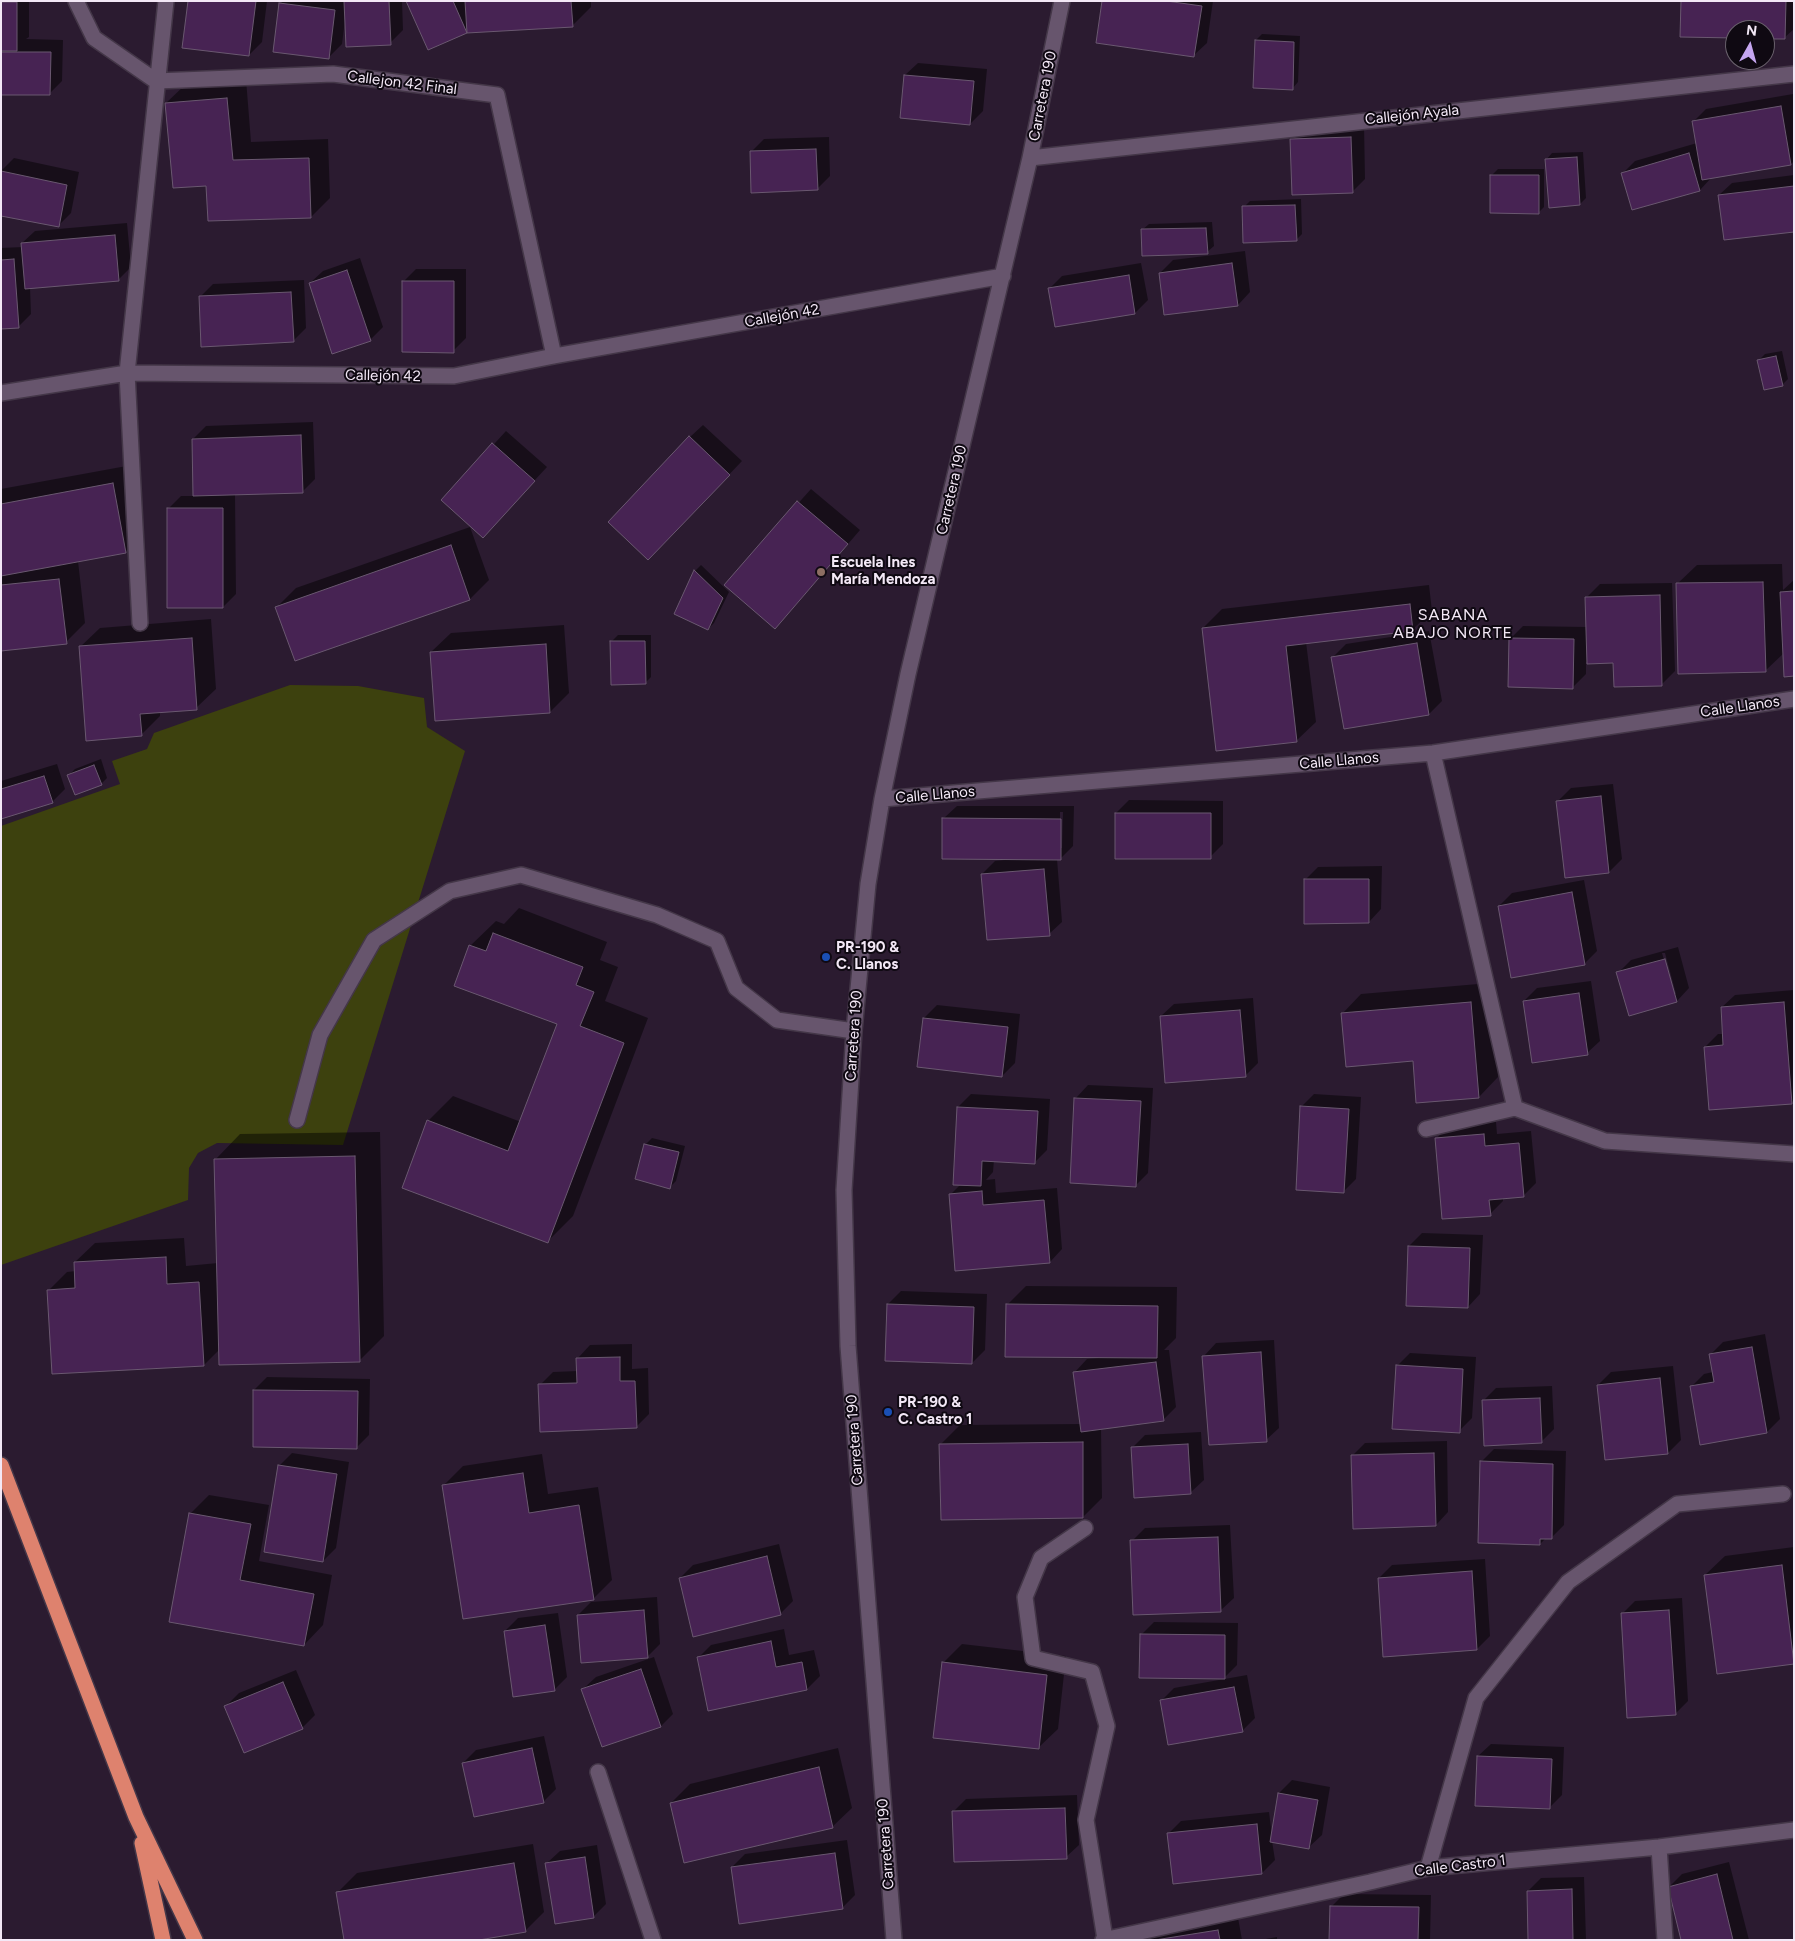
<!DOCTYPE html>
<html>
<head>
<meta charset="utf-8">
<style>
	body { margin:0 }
	#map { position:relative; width:1795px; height:1941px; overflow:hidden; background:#2b1b30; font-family:Figtree,sans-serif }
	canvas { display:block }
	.frame { position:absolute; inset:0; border:2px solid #f3e8f6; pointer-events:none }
	.north { position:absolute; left:1725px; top:20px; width:50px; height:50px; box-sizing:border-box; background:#0f0912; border:1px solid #6a626d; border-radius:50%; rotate:7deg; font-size:14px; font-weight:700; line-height:20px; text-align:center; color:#f3e8f6 }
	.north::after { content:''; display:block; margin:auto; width:18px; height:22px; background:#c5a6f0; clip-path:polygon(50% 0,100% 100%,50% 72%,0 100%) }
</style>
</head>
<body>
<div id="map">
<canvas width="1795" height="1941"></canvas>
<div class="frame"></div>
<div class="north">N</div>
</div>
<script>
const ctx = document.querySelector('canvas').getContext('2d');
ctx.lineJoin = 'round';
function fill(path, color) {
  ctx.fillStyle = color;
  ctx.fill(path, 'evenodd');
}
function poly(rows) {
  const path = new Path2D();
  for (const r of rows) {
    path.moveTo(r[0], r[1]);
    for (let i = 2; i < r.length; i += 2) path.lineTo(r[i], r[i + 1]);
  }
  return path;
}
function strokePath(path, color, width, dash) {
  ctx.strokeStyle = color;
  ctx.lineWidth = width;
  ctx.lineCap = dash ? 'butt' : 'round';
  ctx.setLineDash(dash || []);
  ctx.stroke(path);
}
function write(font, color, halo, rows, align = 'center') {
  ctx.font = font + ' Figtree,sans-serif';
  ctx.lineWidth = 4;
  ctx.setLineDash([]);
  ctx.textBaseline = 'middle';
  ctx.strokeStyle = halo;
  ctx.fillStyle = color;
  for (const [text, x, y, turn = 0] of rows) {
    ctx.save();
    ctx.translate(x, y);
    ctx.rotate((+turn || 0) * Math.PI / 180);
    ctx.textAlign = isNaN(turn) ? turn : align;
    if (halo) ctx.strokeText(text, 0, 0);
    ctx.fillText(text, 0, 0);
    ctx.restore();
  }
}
fill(poly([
	[290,685,358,686,424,698,427,727,465,751,343,1145,217,1143,198,1153,189,1168,188,1200,1,1265,1,826,120,784,112,761,147,749,154,733]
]), '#3d410e');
fill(poly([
	[1,1,29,1,29,37,26,39,63,40,62,81,49,94,1,94],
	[189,1,267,1,262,42,249,55],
	[283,1,402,1,403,30,390,43,345,20,342,44,329,57,280,4],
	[408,1,591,1,591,7,572,26,467,32,429,48],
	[1104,1,1213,1,1207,43,1194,55],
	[1682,1,1794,1,1794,29,1784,38,1765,38,1765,30,1735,30,1735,37],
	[1262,34,1300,36,1298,82,1292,89,1256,40],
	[918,63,987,69,983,111,970,124,905,75],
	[246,79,251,142,328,139,330,198,311,217,207,184,166,103,186,84],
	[1793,94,1794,161,1791,164,1712,177,1700,190,1632,209,1622,174,1635,161,1697,143,1693,122,1706,109],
	[1364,124,1365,179,1353,191,1291,139,1304,127],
	[829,137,830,176,818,188,751,152,764,139],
	[1583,152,1586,198,1580,204,1546,160,1552,153],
	[14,158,79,172,71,213,58,226,1,214,1,171],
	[1498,169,1544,169,1544,207,1538,213,1492,175],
	[1794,175,1794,230,1719,195,1732,183],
	[1301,199,1302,234,1296,240,1244,207,1250,201],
	[1212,222,1214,246,1207,252,1142,230,1149,224],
	[127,223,131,267,118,280,30,287,31,314,19,326,1,328,1,248,23,247,22,243,35,231],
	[1245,251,1250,292,1238,305,1160,273,1173,260],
	[360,258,383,327,370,340,310,283,323,271],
	[1141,263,1148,300,1135,313,1049,289,1062,276],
	[416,269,466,269,466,338,453,351,403,282],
	[304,280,306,328,293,341,200,297,213,284],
	[1782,351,1788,379,1782,385,1759,360,1765,354],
	[313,422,315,479,302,492,235,494,236,594,223,607,168,509,181,496,195,496,193,439,206,426],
	[703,425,742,461,661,546,690,437],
	[506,431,547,467,495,523,443,500],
	[132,465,144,533,125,552,78,561,85,623,66,642,1,650,1,489],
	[811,489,860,530,788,614,725,585],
	[470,527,489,580,470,599,277,607,296,588],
	[1782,564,1783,590,1794,580,1794,675,1784,653,1765,671,1677,584,1697,565],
	[701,565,729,592,714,623,708,629,675,614,695,571],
	[1672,583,1675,671,1662,684,1614,662,1586,662,1586,674,1573,687,1510,639,1523,626,1587,627,1587,597,1600,584],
	[1429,585,1432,611,1412,630,1306,642,1316,722,1296,741,1203,628,1222,609],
	[211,619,216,689,196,708,160,711,160,716,141,735,80,647,100,628],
	[564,625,569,693,550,712,431,652,451,633],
	[1429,631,1442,701,1429,714,1333,657,1346,644],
	[618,635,651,635,651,677,645,683,612,641],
	[101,759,107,778,101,784,69,775,75,769],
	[57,764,65,789,52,802,1,817,1,781],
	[1613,784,1622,859,1609,872,1558,801,1571,788],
	[1129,800,1223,801,1223,844,1210,857,1116,813],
	[957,806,1074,806,1073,846,1060,859,1057,859,1062,922,1049,934,982,874,995,861,1005,860,1005,858,944,818],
	[1060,812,1063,812,1062,848,1060,848],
	[1382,866,1381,909,1369,922,1305,880,1318,867],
	[1584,880,1597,951,1584,964,1499,906,1512,893],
	[519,908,607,942,600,960,618,967,605,1001,648,1018,573,1216,548,1241,428,1121,453,1096,521,1122,558,1023,470,946,496,921,504,924],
	[1678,947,1689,988,1677,1001,1618,973,1631,960],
	[1662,953,1665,953,1676,994,1674,994],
	[1591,981,1600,1041,1587,1053,1524,1001,1537,988],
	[1490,983,1498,1077,1479,1097,1414,1060,1342,1014,1361,994],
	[1794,990,1794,1100,1791,1103,1705,1047,1718,1034,1724,1034,1722,1007,1735,995],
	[1253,998,1258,1063,1245,1076,1161,1016,1174,1004],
	[937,1005,1020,1014,1015,1063,1002,1076,924,1018],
	[1088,1085,1153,1088,1148,1173,1135,1186,1071,1182,1076,1098],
	[971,1094,1050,1099,1047,1150,1035,1162,994,1160,993,1172,986,1180,995,1179,996,1193,1057,1188,1062,1249,1050,1262,950,1195,961,1184,958,1107],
	[1314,1094,1361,1097,1356,1179,1343,1192,1301,1107],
	[1496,1122,1497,1134,1531,1131,1536,1183,1523,1196,1503,1198,1503,1201,1490,1214,1437,1138,1449,1125],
	[380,1132,384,1336,359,1361,220,1349,204,1365,48,1291,67,1272,76,1271,75,1262,95,1243,184,1238,186,1266,218,1263,215,1160,240,1134],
	[652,1138,685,1146,676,1181,670,1187,637,1179,646,1144],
	[1422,1233,1483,1235,1480,1294,1468,1307,1409,1246],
	[1026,1286,1177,1287,1176,1338,1164,1350,1169,1350,1176,1407,1163,1420,1101,1428,1102,1498,1083,1517,941,1444,960,1425,1081,1424,1075,1372,1087,1359,1098,1358,1098,1356,1007,1305],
	[901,1291,987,1294,985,1350,972,1363,888,1304],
	[1765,1334,1780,1419,1767,1432,1701,1443,1691,1387,1704,1374,1713,1372,1710,1355,1723,1342],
	[1274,1340,1279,1428,1266,1440,1204,1356,1216,1343],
	[632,1344,632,1369,648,1368,649,1414,636,1427,540,1385,553,1372,578,1371,578,1358,590,1345],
	[1410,1353,1476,1357,1472,1418,1459,1431,1397,1366],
	[1673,1366,1681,1440,1668,1453,1598,1385,1611,1372],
	[267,1377,370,1379,369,1435,356,1448,254,1390],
	[1552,1386,1554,1429,1541,1442,1483,1401,1496,1388],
	[1201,1432,1204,1480,1191,1492,1132,1448,1145,1435],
	[1447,1441,1448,1512,1436,1525,1352,1456,1365,1443],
	[1494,1449,1566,1451,1564,1525,1551,1538,1546,1538,1540,1544,1481,1462],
	[292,1453,349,1462,336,1548,323,1561,279,1466],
	[542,1454,548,1494,598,1487,612,1580,593,1599,444,1485,463,1466],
	[209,1495,269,1505,259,1561,332,1575,323,1625,304,1645,171,1621,190,1514],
	[1230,1525,1234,1598,1221,1610,1132,1541,1145,1528],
	[779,1544,793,1601,780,1614,680,1578,693,1565],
	[1794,1547,1794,1663,1705,1575,1725,1556],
	[1485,1559,1490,1636,1477,1649,1379,1578,1392,1565],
	[657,1597,660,1644,647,1657,578,1615,591,1602],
	[1682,1598,1688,1701,1675,1714,1622,1614,1635,1601],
	[558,1613,567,1677,554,1690,505,1631,518,1618],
	[1154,1622,1238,1623,1237,1665,1223,1679,1141,1635],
	[784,1629,789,1655,814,1650,820,1676,807,1689,698,1658,711,1645],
	[962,1644,1066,1656,1058,1729,1038,1748,943,1663],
	[654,1657,673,1714,661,1726,583,1689,596,1677],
	[296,1670,315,1715,302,1728,226,1706,239,1693],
	[1247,1675,1255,1718,1242,1731,1161,1701,1174,1688],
	[544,1736,556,1789,543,1802,463,1763,476,1750],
	[1491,1744,1564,1747,1562,1795,1549,1808,1478,1756],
	[838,1748,852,1808,832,1827,671,1803,690,1784],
	[1292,1780,1330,1787,1322,1835,1309,1847,1272,1841,1275,1860,1262,1873,1168,1834,1181,1821,1269,1812,1272,1836,1279,1793],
	[1077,1795,1079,1845,1066,1857,953,1812,966,1799],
	[847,1840,855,1895,842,1908,732,1867,745,1854],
	[533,1844,544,1912,525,1931,338,1892,357,1873],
	[597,1845,606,1904,593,1917,547,1863,560,1851],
	[1729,1862,1749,1940,1682,1940,1669,1887,1682,1874],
	[1584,1877,1586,1940,1530,1940,1528,1891,1541,1878],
	[1344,1894,1431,1895,1430,1940,1330,1940,1331,1907],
	[1237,1912,1242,1940,1121,1940],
	[1277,1937,1277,1940,1260,1940]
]), '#0007');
const building = poly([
	[188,1,256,1,249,56,182,48,188,1],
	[344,1,389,1,391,45,346,47,344,1],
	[406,1,453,1,467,33,428,50,406,1],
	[465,1,571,1,573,27,467,33,465,1],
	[1102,1,1166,1,1202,6,1194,57,1096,43,1102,1],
	[1681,1,1786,1,1785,39,1765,39,1765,30,1735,30,1735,38,1680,37,1681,1],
	[1,2,17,2,17,51,1,51,1,2],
	[279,3,335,10,329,59,273,52,279,3],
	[1255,40,1294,42,1293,90,1253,88,1255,40],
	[1,52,51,52,50,95,1,95,1,52],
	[904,75,974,81,970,125,900,118,904,75],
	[227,98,233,160,309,158,311,218,208,221,206,186,173,188,165,103,227,98],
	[1781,106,1791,165,1702,180,1692,121,1781,106],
	[1351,137,1353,193,1292,195,1290,139,1351,137],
	[816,149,818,190,751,193,750,151,816,149],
	[1689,153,1700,191,1632,210,1621,173,1689,153],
	[1577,157,1580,205,1549,208,1545,159,1577,157],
	[1,171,67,185,59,227,1,216,1,171],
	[1490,175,1539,175,1539,214,1490,213,1490,175],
	[1794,186,1794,232,1724,240,1718,195,1794,186],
	[1295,205,1297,241,1243,243,1242,206,1295,205],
	[1206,228,1208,254,1142,256,1141,229,1206,228],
	[115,235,119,281,25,289,21,243,115,235],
	[14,259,19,328,1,329,1,260,14,259],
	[1232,263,1238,306,1164,315,1159,273,1232,263],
	[347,270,371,341,332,354,309,283,347,270],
	[1129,275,1135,314,1055,327,1048,288,1129,275],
	[402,281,454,281,454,353,402,352,402,281],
	[291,292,294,342,201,347,199,296,291,292],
	[1776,356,1783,386,1764,390,1757,360,1776,356],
	[301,435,303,493,193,496,192,439,301,435],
	[689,436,730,475,648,560,608,522,689,436],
	[492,443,535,481,483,538,441,500,492,443],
	[113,483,126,553,1,576,1,504,113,483],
	[797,501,848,544,775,629,724,585,797,501],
	[167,508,223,508,223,608,167,608,167,508],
	[451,545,470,600,295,661,275,607,451,545],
	[694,570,723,598,708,630,674,614,694,570],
	[59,579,67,644,1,651,1,585,59,579],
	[1763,582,1766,672,1678,674,1676,583,1763,582],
	[1794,591,1794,676,1784,677,1780,592,1794,591],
	[1660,595,1662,686,1614,687,1613,663,1587,664,1585,597,1660,595],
	[1410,604,1413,631,1286,646,1297,742,1216,751,1202,628,1410,604],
	[192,638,197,710,140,714,142,736,86,741,79,646,192,638],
	[1509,638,1574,639,1573,689,1508,687,1509,638],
	[610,641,645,641,646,684,611,685,610,641],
	[1417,643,1429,715,1344,729,1331,657,1417,643],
	[546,644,550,713,435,721,430,652,546,644],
	[94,765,102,785,75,795,67,775,94,765],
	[44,776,53,803,1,819,1,789,44,776],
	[1601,796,1609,873,1565,878,1556,801,1601,796],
	[1115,813,1211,813,1211,859,1115,859,1115,813],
	[942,818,1061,819,1061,860,942,859,942,818],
	[1044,869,1050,936,987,940,981,874,1044,869],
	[1304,879,1369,879,1369,923,1304,924,1304,879],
	[1572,892,1585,965,1511,978,1498,906,1572,892],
	[493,933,583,967,576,985,594,992,580,1026,624,1043,548,1243,402,1188,427,1120,508,1151,557,1024,454,986,469,945,486,951,493,933],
	[1665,959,1677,1002,1629,1016,1616,972,1665,959],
	[1579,993,1588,1055,1532,1063,1523,1001,1579,993],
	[1471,1002,1479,1098,1416,1103,1413,1061,1346,1067,1341,1013,1471,1002],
	[1784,1002,1792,1104,1709,1110,1704,1047,1723,1045,1721,1007,1784,1002],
	[1240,1010,1246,1077,1165,1083,1160,1016,1240,1010],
	[923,1018,1008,1027,1002,1077,917,1067,923,1018],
	[1074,1098,1141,1101,1136,1187,1070,1183,1074,1098],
	[1300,1106,1349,1109,1344,1193,1296,1190,1300,1106],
	[957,1107,1038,1111,1035,1164,982,1161,981,1186,953,1185,957,1107],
	[1484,1134,1485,1146,1519,1143,1524,1197,1489,1200,1491,1216,1442,1219,1435,1138,1484,1134],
	[644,1144,679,1152,670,1189,635,1179,644,1144],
	[355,1156,360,1362,219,1365,214,1159,355,1156],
	[982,1191,983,1205,1044,1200,1050,1263,955,1271,949,1194,982,1191],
	[1408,1246,1470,1248,1468,1308,1406,1306,1408,1246],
	[166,1257,167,1284,199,1282,204,1366,52,1374,47,1290,75,1288,74,1262,166,1257],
	[887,1304,974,1307,972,1364,885,1361,887,1304],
	[1006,1304,1158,1306,1157,1358,1005,1357,1006,1304],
	[1752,1347,1767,1433,1700,1445,1690,1386,1714,1382,1709,1354,1752,1347],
	[1261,1352,1267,1442,1209,1445,1202,1356,1261,1352],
	[620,1357,620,1381,635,1381,637,1428,540,1432,538,1384,577,1383,576,1358,620,1357],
	[1156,1362,1164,1421,1081,1432,1073,1372,1156,1362],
	[1396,1365,1463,1369,1460,1433,1392,1429,1396,1365],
	[1660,1378,1668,1454,1605,1460,1597,1385,1660,1378],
	[253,1390,358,1391,357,1449,253,1447,253,1390],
	[1540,1398,1542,1443,1484,1446,1482,1400,1540,1398],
	[1083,1442,1083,1518,941,1520,939,1444,1083,1442],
	[1188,1444,1191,1494,1134,1498,1131,1447,1188,1444],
	[1434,1453,1436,1526,1353,1529,1351,1455,1434,1453],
	[1480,1461,1553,1464,1552,1539,1540,1539,1540,1545,1478,1543,1480,1461],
	[278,1465,337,1474,323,1562,264,1552,278,1465],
	[523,1473,529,1513,579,1505,594,1600,463,1619,442,1485,523,1473],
	[189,1513,251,1524,240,1580,314,1594,304,1646,169,1622,189,1513],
	[1218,1537,1221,1612,1133,1615,1130,1540,1218,1537],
	[767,1556,781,1615,693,1637,679,1578,767,1556],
	[1782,1565,1794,1664,1717,1674,1704,1575,1782,1565],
	[1472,1571,1477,1650,1383,1657,1378,1578,1472,1571],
	[644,1610,648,1658,581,1663,577,1615,644,1610],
	[1669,1610,1676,1715,1627,1718,1621,1613,1669,1610],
	[545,1625,555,1691,513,1697,504,1631,545,1625],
	[1140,1634,1225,1635,1225,1679,1139,1678,1140,1634],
	[771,1641,776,1667,802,1662,807,1690,708,1711,697,1657,771,1641],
	[942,1662,1047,1675,1039,1749,933,1738,942,1662],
	[641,1669,661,1727,602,1747,581,1689,641,1669],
	[283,1682,303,1729,244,1753,224,1706,283,1682],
	[1234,1687,1243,1732,1168,1745,1160,1700,1234,1687],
	[532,1748,544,1803,474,1817,462,1763,532,1748],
	[1477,1756,1552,1759,1550,1809,1475,1806,1477,1756],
	[819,1767,833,1828,684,1863,670,1803,819,1767],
	[1278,1793,1318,1800,1309,1849,1270,1842,1278,1793],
	[1065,1808,1067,1859,954,1862,952,1811,1065,1808],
	[1257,1824,1262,1874,1173,1884,1167,1833,1257,1824],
	[835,1853,843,1909,739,1924,731,1867,835,1853],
	[585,1857,594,1918,555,1924,545,1863,585,1857],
	[514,1863,526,1932,479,1940,344,1940,336,1892,514,1863],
	[1717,1874,1733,1940,1681,1940,1668,1887,1717,1874],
	[1572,1889,1573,1940,1528,1940,1527,1891,1572,1889],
	[1330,1906,1419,1907,1418,1940,1329,1940,1330,1906],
	[1218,1930,1220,1940,1155,1940,1218,1930]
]);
fill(building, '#472353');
strokePath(building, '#6a5870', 1);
const minor = poly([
	[76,1,94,38,156,81,333,74,497,95,554,356],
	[1030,158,1794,74],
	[1,393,127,373,454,376,554,356,1003,276],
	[140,623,127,373,166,1],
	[1433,753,1515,1108,1605,1141,1794,1154],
	[882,799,1433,753,1794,699],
	[297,1120,320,1035,374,940,450,891,521,875,657,915,717,941,736,988,777,1020,854,1031],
	[1426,1129,1515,1108],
	[1085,1528,1041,1558,1025,1597,1033,1658,1092,1672,1107,1726,1086,1820,1105,1939],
	[598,1772,653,1940],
	[1659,1847,1665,1940],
	[1428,1868,1476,1698,1568,1582,1677,1504,1783,1494],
	[894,1940,848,1346,844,1190,854,1031,868,884,882,799,908,674,1030,158,1062,1],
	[1103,1940,1370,1882,1428,1868,1659,1847,1794,1830]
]);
const highway = poly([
	[1,1465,136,1817,195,1940],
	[142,1843,163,1940]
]);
strokePath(minor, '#443748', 18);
strokePath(highway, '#443748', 18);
strokePath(minor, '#67556d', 15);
strokePath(highway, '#de826e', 15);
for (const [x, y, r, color] of [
	[821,572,5,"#8d6e63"],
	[826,957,5,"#1a4fb4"],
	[888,1412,5,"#1a4fb4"]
]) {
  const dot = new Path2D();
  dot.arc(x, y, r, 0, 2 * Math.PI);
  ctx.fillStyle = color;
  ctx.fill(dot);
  strokePath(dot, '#0f0912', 2);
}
write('15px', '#f3e8f6', '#0f0912', [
	["Callejon 42 Final",402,83,7],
	["Carretera 190",1043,96,-79],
	["Callejón Ayala",1412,115,-6],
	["Callejón 42",782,316,-10],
	["Callejón 42",383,376,1],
	["Carretera 190",952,490,-77],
	["Calle Llanos",1740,707,-8],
	["Calle Llanos",1339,761,-5],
	["Calle Llanos",935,795,-5],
	["Carretera 190",854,1036,-86],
	["Carretera 190",855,1440,-94],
	["Carretera 190",886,1844,-94],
	["Calle Castro 1",1460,1866,-7]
]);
write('bold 15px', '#f3e8f6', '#0f0912', [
	["Escuela Ines",831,563],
	["María Mendoza",831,580],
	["PR-190 &",836,948],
	["C. Llanos",836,965],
	["PR-190 &",898,1403],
	["C. Castro 1",898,1420]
], 'left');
ctx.letterSpacing = '1px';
write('16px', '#f3e8f6', '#0f0912', [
	["SABANA",1453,615],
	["ABAJO NORTE",1453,633]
]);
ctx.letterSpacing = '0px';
</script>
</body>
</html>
